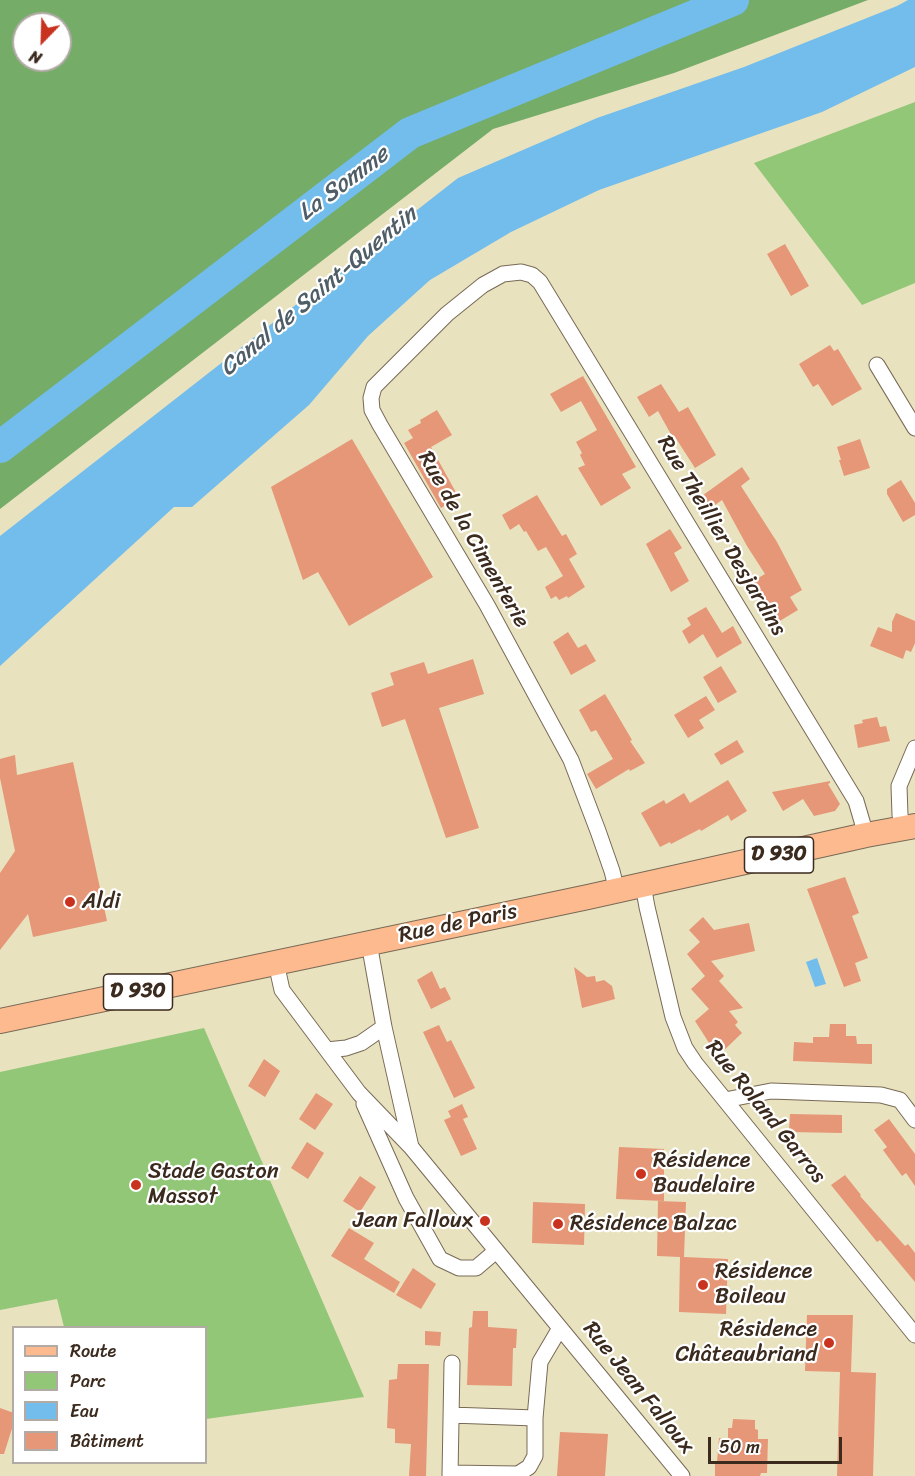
<!DOCTYPE html>
<html>
<head>
<meta charset="utf-8">
<style>
	body { margin:0 }
	#map { position:relative; width:915px; height:1476px; overflow:hidden; background:#e9e2bf; font-family:Sriracha,sans-serif }
	canvas { display:block }
	.legend { position:absolute; left:12px; top:1326px; width:195px; height:138px; box-sizing:border-box; background:#fff; border:2px solid #b1aaa5; margin:0; padding:8px 10px; list-style:none; font-size:18px; color:#3b2a1e }
	.legend li { display:flex; align-items:center; gap:12px; height:30px }
	.legend b { width:30px; border:2px solid #b1aaa5 }
	.north { position:absolute; left:12px; top:12px; width:60px; height:60px; box-sizing:border-box; background:#fff; border:2px solid #b1aaa5; border-radius:50%; rotate:203deg; font-size:16px; font-weight:700; line-height:24px; text-align:center; color:#3b2a1e }
	.north::after { content:''; display:block; margin:auto; width:21px; height:27px; background:#c8321e; clip-path:polygon(50% 0,100% 100%,50% 72%,0 100%) }
	.scale { position:absolute; left:708px; top:1437px; width:134px; height:27px; box-sizing:border-box; border:3px solid #3b2a1e; border-top:0; padding-left:8px; font-size:18px; line-height:21px; white-space:nowrap; color:#3b2a1e; -webkit-text-stroke:4px #fff; paint-order:stroke }
</style>
</head>
<body>
<div id="map">
<canvas width="915" height="1476"></canvas>
<ul class="legend">
<li><b style="height:8px;background:#fcba8e"></b>Route</li>
<li><b style="height:16px;background:#92c778"></b>Parc</li>
<li><b style="height:16px;background:#72bdeb"></b>Eau</li>
<li><b style="height:16px;background:#e59777"></b>Bâtiment</li>
</ul>
<div class="north">N</div>
<div class="scale">50 m</div>
</div>
<script>
const ctx = document.querySelector('canvas').getContext('2d');
ctx.lineJoin = 'round';
function fill(path, color) {
  ctx.fillStyle = color;
  ctx.fill(path, 'evenodd');
}
function poly(rows) {
  const path = new Path2D();
  for (const r of rows) {
    path.moveTo(r[0], r[1]);
    for (let i = 2; i < r.length; i += 2) path.lineTo(r[i], r[i + 1]);
  }
  return path;
}
function strokePath(path, color, width, dash) {
  ctx.strokeStyle = color;
  ctx.lineWidth = width;
  ctx.lineCap = dash ? 'butt' : 'round';
  ctx.setLineDash(dash || []);
  ctx.stroke(path);
}
function write(font, color, halo, rows, align = 'center') {
  ctx.font = font + ' Sriracha,sans-serif';
  ctx.lineWidth = 4.5;
  ctx.setLineDash([]);
  ctx.textBaseline = 'middle';
  ctx.strokeStyle = halo;
  ctx.fillStyle = color;
  for (const [text, x, y, turn = 0] of rows) {
    ctx.save();
    ctx.translate(x, y);
    ctx.rotate((+turn || 0) * Math.PI / 180);
    ctx.textAlign = isNaN(turn) ? turn : align;
    if (halo) ctx.strokeText(text, 0, 0);
    ctx.fillText(text, 0, 0);
    ctx.restore();
  }
}
fill(poly([
	[915,102,915,283,862,305,754,163],
	[204,1028,364,1397,206,1419,206,1328,64,1327,57,1299,0,1310,0,1072]
]), '#92c778');
fill(poly([
	[0,0,868,0,674,73,493,129,0,509],
	[24,24,60,24,60,60,24,60]
]), '#75ac68');
fill(poly([
	[908,0,915,0,915,67,822,112,599,190,511,232,430,280,368,336,309,405,192,507,174,507,0,666,0,536,458,178,597,118,744,67,897,6],
	[817,958,826,984,815,987,806,962]
]), '#72bdeb');
strokePath(poly([
	[0,447,410,133,733,0]
]), '#72bdeb', 32);
fill(poly([
	[785,244,809,286,791,296,767,254],
	[830,345,834,351,838,349,862,389,832,406,818,384,813,387,799,364],
	[583,376,636,467,622,474,631,488,601,506,578,468,585,465,580,455,582,453,576,442,597,430,581,401,561,412,550,394],
	[661,384,679,412,688,407,716,455,695,468,675,437,673,438,658,411,649,417,637,397],
	[437,410,452,435,431,447,459,498,441,508,404,443,413,438,408,430,421,423,420,420],
	[352,439,433,577,349,626,318,572,303,580,271,487],
	[860,439,870,468,844,476,839,460,841,460,837,447],
	[742,467,750,479,741,486,777,542,802,590,790,597,798,610,778,622,762,596,757,599,748,584,765,574,747,546,722,500,708,510,699,498],
	[901,480,915,503,915,515,903,522,887,494,887,489],
	[537,495,562,536,566,534,577,554,569,559,585,587,568,598,567,596,559,600,556,596,551,599,545,587,563,576,546,547,538,551,526,531,524,532,519,524,510,530,502,515],
	[670,529,682,548,674,553,689,581,671,592,646,544],
	[706,607,722,633,733,626,742,643,717,658,703,634,689,644,682,631,691,625,687,618],
	[896,613,915,621,915,643,911,652,906,650,903,659,870,646,878,627,892,632,892,622],
	[568,632,578,648,586,644,596,661,571,675,553,642],
	[473,659,484,694,439,708,479,828,446,838,405,719,382,727,371,693,394,685,390,673,424,662,428,674],
	[721,666,737,692,718,703,703,677],
	[605,694,632,740,630,741,645,763,630,771,629,769,596,789,587,774,613,759,596,730,591,732,579,710],
	[706,696,715,710,699,720,704,728,688,738,674,715],
	[877,717,880,727,886,726,890,741,858,748,854,725,863,723,862,720],
	[737,740,744,752,721,765,714,754],
	[15,755,17,775,73,762,107,921,33,937,28,914,0,950,0,873,15,851,0,778,0,759],
	[728,780,747,811,731,821,728,815,701,831,700,829,671,844,670,842,660,847,641,813,664,800,666,804,684,793,690,803],
	[830,781,830,783,828,784,840,804,835,811,814,816,803,799,783,811,772,792],
	[845,877,859,913,852,916,868,958,855,963,861,981,844,987,807,889],
	[703,917,714,930,749,923,755,951,711,961,724,976,719,981,743,1008,729,1011,738,1022,735,1025,742,1033,719,1055,711,1046,695,1021,709,1009,691,989,705,976,687,954,700,942,689,930],
	[574,967,587,977,595,976,596,982,604,980,612,986,615,999,582,1008],
	[432,971,440,989,445,987,451,999,431,1009,417,980],
	[830,1024,846,1024,846,1036,856,1036,857,1044,872,1044,872,1064,793,1061,794,1042,813,1043,813,1037,829,1037],
	[439,1025,447,1042,451,1040,475,1088,454,1098,423,1032],
	[264,1059,280,1071,265,1097,248,1086],
	[316,1093,333,1104,315,1130,299,1119],
	[462,1104,468,1117,463,1119,477,1149,461,1156,444,1120,451,1117,448,1111],
	[790,1114,842,1115,842,1133,789,1132],
	[889,1119,915,1154,915,1186,906,1173,902,1176,883,1150,887,1147,874,1130],
	[307,1142,324,1153,308,1179,291,1168],
	[619,1147,664,1149,664,1201,616,1199],
	[845,1175,861,1195,860,1196,905,1246,908,1244,915,1253,915,1282,880,1240,877,1242,831,1185],
	[360,1176,376,1187,360,1212,343,1201],
	[658,1201,686,1202,684,1257,728,1259,726,1314,679,1312,680,1257,657,1256],
	[533,1202,585,1204,584,1245,532,1243],
	[349,1228,374,1243,364,1259,400,1282,394,1293,331,1256],
	[413,1268,436,1284,421,1309,396,1295],
	[473,1311,488,1311,488,1327,517,1329,516,1348,513,1348,512,1386,467,1385,469,1328,472,1327],
	[807,1315,853,1315,851,1372,876,1373,873,1476,837,1476,840,1372,805,1371],
	[425,1331,441,1332,440,1346,425,1345],
	[398,1364,429,1364,426,1476,409,1476,411,1444,395,1443,395,1429,387,1428,389,1380,397,1379],
	[0,1408,14,1413,14,1422,4,1454,0,1454],
	[733,1419,755,1420,755,1429,758,1430,758,1439,768,1439,767,1473,761,1473,760,1476,715,1476,715,1462,717,1462,719,1438,728,1438,728,1428,732,1428],
	[560,1432,608,1434,605,1476,557,1476]
]), '#e59777');
const street = poly([
	[877,365,915,428],
	[904,828,900,815,899,786,915,748],
	[643,885,647,907,673,1017,685,1048,695,1063,915,1335],
	[617,891,612,871,598,831,571,760,487,605,380,425,372,410,371,398,374,387,447,314,483,285,503,274,521,272,532,275,540,282,856,801,866,835],
	[369,943,384,1027,411,1147],
	[276,963,282,990,359,1093,411,1147,682,1476],
	[327,1050,346,1048,361,1043,384,1027],
	[725,1100,771,1091,881,1095,900,1100,915,1120],
	[364,1104,406,1198,440,1259,459,1268,476,1268,496,1251],
	[451,1415,535,1418],
	[450,1473,518,1474,529,1467,535,1456,535,1418,540,1362,560,1328],
	[450,1476,452,1363]
]);
const primary = poly([
	[0,1021,588,897,866,835,915,826]
]);
strokePath(street, '#786a56', 17);
strokePath(primary, '#786a56', 26);
strokePath(street, '#fff', 15);
strokePath(primary, '#fcba8e', 24);
for (const [x, y, r, color] of [
	[70,902,6,"#c8321e"],
	[641,1174,6,"#c8321e"],
	[136,1185,6,"#c8321e"],
	[485,1221,6,"#c8321e"],
	[558,1224,6,"#c8321e"],
	[703,1285,6,"#c8321e"],
	[829,1343,6,"#c8321e"]
]) {
  const dot = new Path2D();
  dot.arc(x, y, r, 0, 2 * Math.PI);
  ctx.fillStyle = color;
  ctx.fill(dot);
  strokePath(dot, '#fff', 2);
}
for (const [x, y, w] of [
	[779,855,69],
	[138,992,69]
]) {
  const box = new Path2D();
  box.roundRect(x - w / 2, y - 18, w, 36, 4.5);
  ctx.fillStyle = '#fff';
  ctx.fill(box);
  strokePath(box, '#3b2a1e', 1.5);
}
write('bold 21px', '#3b2a1e', null, [
	["D 930",779,855],
	["D 930",138,992]
]);
write('22px', '#3b2a1e', '#fff', [
	["Rue Theillier Desjardins",721,536,59],
	["Rue de la Cimenterie",473,540,60],
	["Rue de Paris",458,924,-12],
	["Rue Roland Garros",765,1112,51],
	["Rue Jean Falloux",638,1388,51]
]);
write('22px', '#3b2a1e', '#fff', [
	["Aldi",82,902],
	["Résidence",653,1161],
	["Baudelaire",653,1186],
	["Stade Gaston",148,1172],
	["Massot",148,1197],
	["Jean Falloux",473,1221,"right"],
	["Résidence Balzac",570,1224],
	["Résidence",715,1272],
	["Boileau",715,1297],
	["Résidence",817,1330,"right"],
	["Châteaubriand",817,1355,"right"]
], 'left');
write('italic 24px', '#4e5d66', '#fff', [
	["La Somme",344,184,-37],
	["Canal de Saint-Quentin",319,292,-40]
]);
</script>
</body>
</html>
